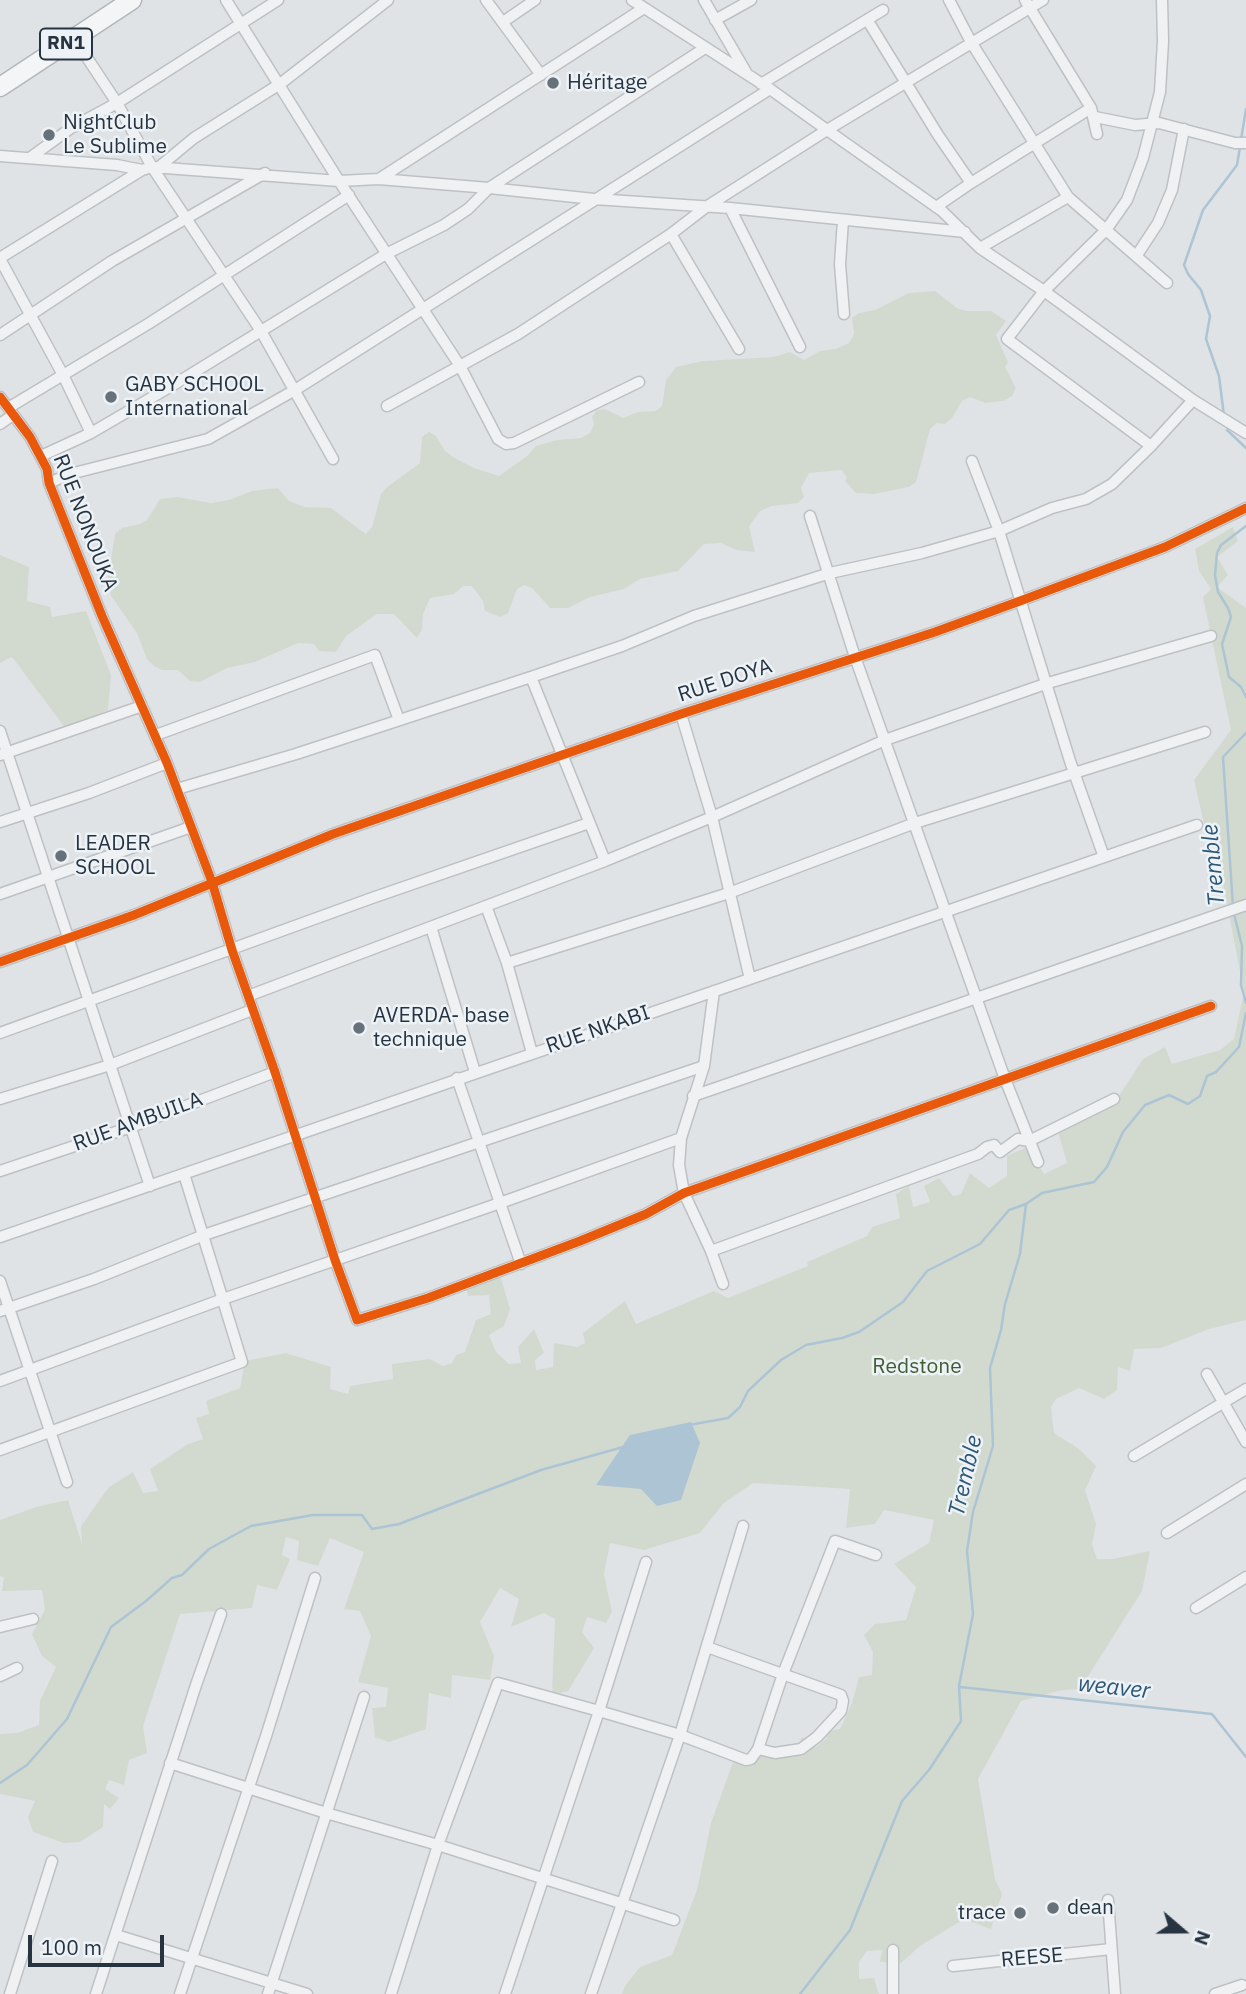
<!DOCTYPE html>
<html>
<head>
<meta charset="utf-8">
<style>
	body { margin:0 }
	#map { position:relative; width:1246px; height:1994px; overflow:hidden; background:#e0e3e6; font-family:"IBM Plex Sans",sans-serif }
	canvas { display:block }
	.north { position:absolute; left:1148px; top:1896px; width:70px; height:70px; -webkit-text-stroke:5px #edf2f6; paint-order:stroke; rotate:110deg; font-size:19px; font-weight:700; line-height:28px; text-align:center; color:#263340 }
	.north::after { content:''; display:block; margin:auto; width:24px; height:32px; background:#263340; clip-path:polygon(50% 0,100% 100%,50% 72%,0 100%) }
	.scale { position:absolute; left:28px; top:1935px; width:136px; height:32px; box-sizing:border-box; border:4px solid #263340; border-top:0; padding-left:9px; font-size:21px; line-height:24px; white-space:nowrap; color:#263340; -webkit-text-stroke:5px #edf2f6; paint-order:stroke }
</style>
</head>
<body>
<div id="map">
<canvas width="1246" height="1994"></canvas>
<div class="north">N</div>
<div class="scale">100 m</div>
</div>
<script>
const ctx = document.querySelector('canvas').getContext('2d');
ctx.lineJoin = 'round';
function fill(path, color) {
  ctx.fillStyle = color;
  ctx.fill(path, 'evenodd');
}
function poly(rows) {
  const path = new Path2D();
  for (const r of rows) {
    path.moveTo(r[0], r[1]);
    for (let i = 2; i < r.length; i += 2) path.lineTo(r[i], r[i + 1]);
  }
  return path;
}
function strokePath(path, color, width, dash) {
  ctx.strokeStyle = color;
  ctx.lineWidth = width;
  ctx.lineCap = dash ? 'butt' : 'round';
  ctx.setLineDash(dash || []);
  ctx.stroke(path);
}
function write(font, color, halo, rows, align = 'center') {
  ctx.font = font + ' "IBM Plex Sans",sans-serif';
  ctx.lineWidth = 5;
  ctx.setLineDash([]);
  ctx.textBaseline = 'middle';
  ctx.strokeStyle = halo;
  ctx.fillStyle = color;
  for (const [text, x, y, turn = 0] of rows) {
    ctx.save();
    ctx.translate(x, y);
    ctx.rotate((+turn || 0) * Math.PI / 180);
    ctx.textAlign = isNaN(turn) ? turn : align;
    if (halo) ctx.strokeText(text, 0, 0);
    ctx.fillText(text, 0, 0);
    ctx.restore();
  }
}
fill(poly([
	[935,291,957,308,966,311,991,311,1006,321,996,335,1008,362,1005,367,1016,388,1012,396,1003,401,985,403,970,397,962,401,952,418,945,424,937,423,930,429,916,482,909,487,874,494,856,493,845,481,847,478,842,470,809,473,801,488,804,497,798,503,772,506,760,511,749,526,755,552,736,550,721,543,704,544,678,571,640,579,624,589,590,597,568,608,550,608,532,588,524,585,517,589,508,613,500,617,485,611,483,601,472,586,463,586,454,594,430,598,423,614,422,630,417,638,394,614,377,614,346,636,336,652,319,651,314,644,298,643,255,662,227,668,200,682,190,681,178,670,162,670,154,666,147,659,137,633,111,596,108,578,115,534,122,528,140,524,147,520,160,499,178,497,211,503,229,500,252,491,278,488,289,501,305,507,331,508,366,534,372,527,381,494,387,487,420,463,422,437,429,432,436,436,445,451,453,457,474,468,499,476,527,456,536,446,557,440,581,438,590,433,594,425,592,417,597,410,605,409,623,418,638,412,656,411,662,406,666,380,676,367,703,361,773,357,790,352,804,360,820,351,835,349,849,343,854,334,852,318,859,313,875,310,909,293],
	[1233,527,1238,541,1217,557,1228,575,1217,587,1246,608,1246,1320,1209,1329,1161,1348,1134,1349,1130,1371,1118,1367,1117,1390,1104,1399,1079,1388,1056,1399,1051,1407,1054,1433,1079,1449,1096,1466,1085,1490,1096,1524,1092,1544,1097,1559,1113,1559,1150,1551,1142,1591,1080,1689,1063,1690,1021,1701,978,1779,995,1879,1002,1894,991,1929,964,1919,920,1946,901,1963,880,1962,882,1950,867,1951,859,1962,859,1979,874,1978,879,1994,622,1994,625,1986,640,1967,672,1955,697,1890,711,1823,736,1754,800,1752,801,1738,813,1738,815,1748,826,1739,828,1731,840,1729,852,1703,859,1677,872,1675,873,1652,864,1635,875,1624,906,1620,916,1587,894,1564,929,1543,934,1520,884,1510,875,1524,846,1528,850,1489,753,1483,724,1503,700,1533,644,1550,610,1543,604,1574,612,1612,606,1623,587,1617,582,1632,594,1648,568,1691,552,1695,555,1619,544,1613,511,1627,519,1599,500,1588,480,1622,494,1656,490,1680,452,1675,451,1698,429,1693,426,1729,389,1742,375,1737,372,1708,386,1707,388,1688,358,1682,371,1636,360,1611,344,1609,364,1552,330,1538,318,1566,297,1560,299,1541,286,1537,282,1555,290,1559,277,1590,257,1585,252,1608,180,1614,143,1726,147,1753,129,1760,124,1785,109,1780,105,1789,119,1798,110,1809,104,1804,103,1827,80,1842,64,1843,33,1832,28,1817,35,1801,0,1794,0,1734,17,1733,39,1725,40,1701,56,1667,42,1656,32,1634,45,1610,42,1590,2,1591,4,1577,0,1576,0,1520,36,1507,68,1500,82,1544,81,1526,109,1487,133,1472,143,1493,158,1491,150,1469,188,1444,203,1439,196,1418,209,1414,206,1401,240,1388,245,1361,286,1353,331,1367,330,1389,348,1394,350,1386,393,1379,392,1364,430,1359,443,1366,452,1363,456,1355,465,1352,476,1320,491,1314,489,1295,468,1296,464,1285,492,1276,501,1278,510,1309,504,1326,489,1335,496,1352,509,1364,521,1363,518,1347,534,1329,544,1353,535,1360,536,1370,553,1367,554,1343,577,1347,585,1343,583,1333,625,1301,636,1324,714,1291,728,1298,808,1266,807,1262,867,1236,872,1227,900,1218,896,1194,909,1186,913,1207,930,1202,924,1186,939,1178,953,1196,961,1194,970,1173,989,1188,1007,1176,1007,1156,1027,1147,1044,1174,1067,1163,1057,1128,1115,1102,1143,1059,1165,1047,1172,1064,1220,1050,1234,1039,1244,992,1212,827,1205,828,1194,780,1231,730,1203,597,1211,589,1199,571,1195,549],
	[0,555,29,567,27,601,50,607,52,617,86,611,111,675,108,710,66,729,12,657,0,663]
]), '#d2dad0');
fill(poly([
	[691,1422,700,1443,681,1500,657,1506,641,1489,596,1485,630,1435]
]), '#acc4d3');
strokePath(poly([
	[1241,140,1246,109],
	[1224,416,1219,376,1206,339,1210,316,1201,290,1188,274,1184,265,1203,210,1237,165,1240,147],
	[1227,430,1246,448],
	[1246,526,1221,545,1217,553,1215,575,1218,592,1228,608,1231,617,1222,644,1229,677,1241,687,1246,697],
	[1233,907,1223,757,1246,733],
	[1234,914,1242,946,1241,985,1246,1003],
	[689,1425,728,1418,740,1407,748,1391,781,1360,806,1345,842,1338,859,1332,903,1302,927,1271,980,1244,1009,1210,1026,1204],
	[960,1687,1212,1714,1246,1757],
	[0,1783,27,1765,67,1719,111,1627,146,1601,172,1578,182,1575,209,1549,251,1526,313,1515,362,1515,372,1529,399,1524,541,1470,623,1447],
	[800,1994,850,1930,902,1801,929,1770,961,1721,959,1686,973,1614,967,1551,973,1512,993,1446,990,1368,1001,1330,1005,1304,1020,1254,1026,1204,1042,1193,1094,1182,1107,1167,1123,1132,1145,1105,1169,1095,1188,1104,1200,1096,1207,1076,1216,1072,1239,1047,1246,1013]
]), '#acc4d3', 2.5);
const street = poly([
	[226,0,339,181,460,366,498,439,506,444,514,443,639,382],
	[486,0,541,75],
	[632,0,770,89,827,130,942,211,980,248,1044,291,1193,400,1246,433],
	[704,0,746,72],
	[949,0,971,42,1068,197,1167,283],
	[1025,0,1091,108,1097,134],
	[715,20,751,0],
	[868,21,938,135,971,183],
	[503,22,535,0],
	[74,38,117,103,152,167,261,331,333,459],
	[761,84,883,10],
	[1095,117,1135,125,1159,123,1235,143,1246,143],
	[0,156,117,165,142,170],
	[31,157,71,128,117,103,278,0],
	[159,167,194,138,280,84,388,0],
	[379,179,644,8],
	[936,207,971,183,1091,108],
	[730,208,800,347],
	[843,220,840,264,844,314],
	[671,234,739,349],
	[980,248,1068,197],
	[1137,255,1158,223,1172,190,1184,129],
	[0,258,142,170,152,167,339,181,379,179,489,188,594,199,730,208,965,232],
	[0,259,63,375,91,433],
	[0,335,112,261,265,173],
	[0,397,30,437,47,469,49,483,102,616,167,763,212,882,232,950,275,1072,335,1260,357,1320,428,1298,580,1241,646,1214,684,1193,1211,1006],
	[387,406,518,334,671,234,706,207,827,130,1043,0],
	[8,408,148,324,349,195],
	[0,424,13,415],
	[1151,446,1007,339,1044,291,1106,230,1127,200,1143,158,1160,92,1163,41,1162,0],
	[41,456,91,433,175,384,386,254,444,225,468,209,489,188,705,48],
	[972,461,999,531,1070,761,1104,857],
	[49,483,70,474,208,439,295,390,770,89],
	[810,516,855,657,1005,1079,1038,1162],
	[531,677,605,861],
	[681,714,712,817,750,979],
	[0,731,150,1186],
	[156,735,375,655,399,720],
	[0,755,142,706],
	[177,789,296,754,531,677,622,646,694,616,830,573,922,553,999,531,1052,508,1086,499,1112,484,1151,446,1193,400],
	[0,822,89,793,167,763],
	[0,894,191,827],
	[486,906,507,963,532,1053],
	[431,927,475,1072],
	[0,962,134,915,333,834,681,714,935,632,1020,601,1165,547,1246,508],
	[507,963,729,893,915,823,1205,732],
	[714,991,704,1066,681,1138,679,1165,684,1193,711,1251,723,1284],
	[248,996,605,861,712,817,885,740,1048,683,1211,636],
	[0,1033,372,898,589,823],
	[457,1078,521,1264],
	[693,1096,1246,905],
	[0,1099,110,1065,252,1010],
	[0,1171,131,1127,275,1072],
	[0,1237,1197,825],
	[711,1251,978,1154,987,1147,994,1145,1000,1152,1018,1139,1029,1141,1114,1099],
	[0,1281,67,1482],
	[0,1311,94,1279,204,1235,704,1066],
	[1207,1374,1246,1442],
	[0,1381,223,1299,500,1203,681,1138],
	[0,1450,242,1362,184,1174],
	[1134,1456,1246,1389],
	[1167,1533,1246,1484],
	[1196,1608,1246,1577],
	[0,1627,33,1619],
	[707,1647,841,1695,843,1701,841,1711,817,1737,801,1749,775,1753,758,1749],
	[0,1676,17,1668],
	[170,1763,326,1813,438,1845,674,1920],
	[1108,1900,1115,1994],
	[116,1935,307,1994],
	[953,1966,1111,1949],
	[10,1994,52,1861],
	[96,1994,196,1685,221,1614],
	[180,1994,267,1733,315,1578],
	[268,1994,364,1697],
	[391,1994,438,1845,498,1683,599,1711,680,1735,746,1760,751,1759,758,1749,783,1674,835,1541,876,1555],
	[505,1994,599,1711,646,1562],
	[591,1994,680,1735,743,1526],
	[893,1994,893,1950],
	[1215,1994,1242,1985]
]);
const highway = poly([
	[0,87,132,0]
]);
strokePath(street, '#bec1c4', 13);
strokePath(highway, '#b2b6bb', 21);
strokePath(street, '#f0f1f3', 10);
strokePath(highway, '#f4f5f6', 18);
strokePath(poly([
	[0,397,30,437,47,469,49,483,102,616,167,763,212,882,232,950,275,1072,335,1260,357,1320,428,1298,580,1241,646,1214,684,1193,1211,1006],
	[0,962,134,915,333,834,681,714,935,632,1020,601,1165,547,1246,508]
]), '#e8590c', 9);
for (const [x, y, r, color] of [
	[553,83,7,"#67717a"],
	[49,135,7,"#67717a"],
	[111,397,7,"#67717a"],
	[61,856,7,"#67717a"],
	[359,1028,7,"#67717a"],
	[1053,1908,7,"#67717a"],
	[1020,1913,7,"#67717a"]
]) {
  const dot = new Path2D();
  dot.arc(x, y, r, 0, 2 * Math.PI);
  ctx.fillStyle = color;
  ctx.fill(dot);
  strokePath(dot, '#edf2f6', 2.5);
}
for (const [x, y, w] of [
	[66,44,52]
]) {
  const box = new Path2D();
  box.roundRect(x - w / 2, y - 15.5, w, 31, 5);
  ctx.fillStyle = '#edf2f6';
  ctx.fill(box);
  strokePath(box, '#263340', 2);
}
write('bold 19px', '#263340', null, [
	["RN1",66,44]
]);
write('21px', '#263340', '#edf2f6', [
	["Héritage",567,83],
	["NightClub",63,123],
	["Le Sublime",63,147],
	["GABY SCHOOL",125,385],
	["International",125,409],
	["LEADER",75,844],
	["SCHOOL",75,868],
	["AVERDA- base",373,1016],
	["technique",373,1040],
	["dean",1067,1908],
	["trace",1006,1913,"right"]
], 'left');
write('21px', '#263340', '#edf2f6', [
	["RUE NONOUKA",85,523,69],
	["RUE DOYA",725,681,-18],
	["RUE NKABI",598,1030,-19],
	["RUE AMBUILA",138,1122,-20],
	["REESE",1032,1958,-5]
]);
write('21px', '#3f5d32', '#edf2f6', [
	["Redstone",917,1367]
]);
write('italic 23px', '#2d5777', '#edf2f6', [
	["Tremble",1214,865,-95],
	["Tremble",966,1476,-77],
	["weaver",1114,1688,6]
]);
</script>
</body>
</html>
